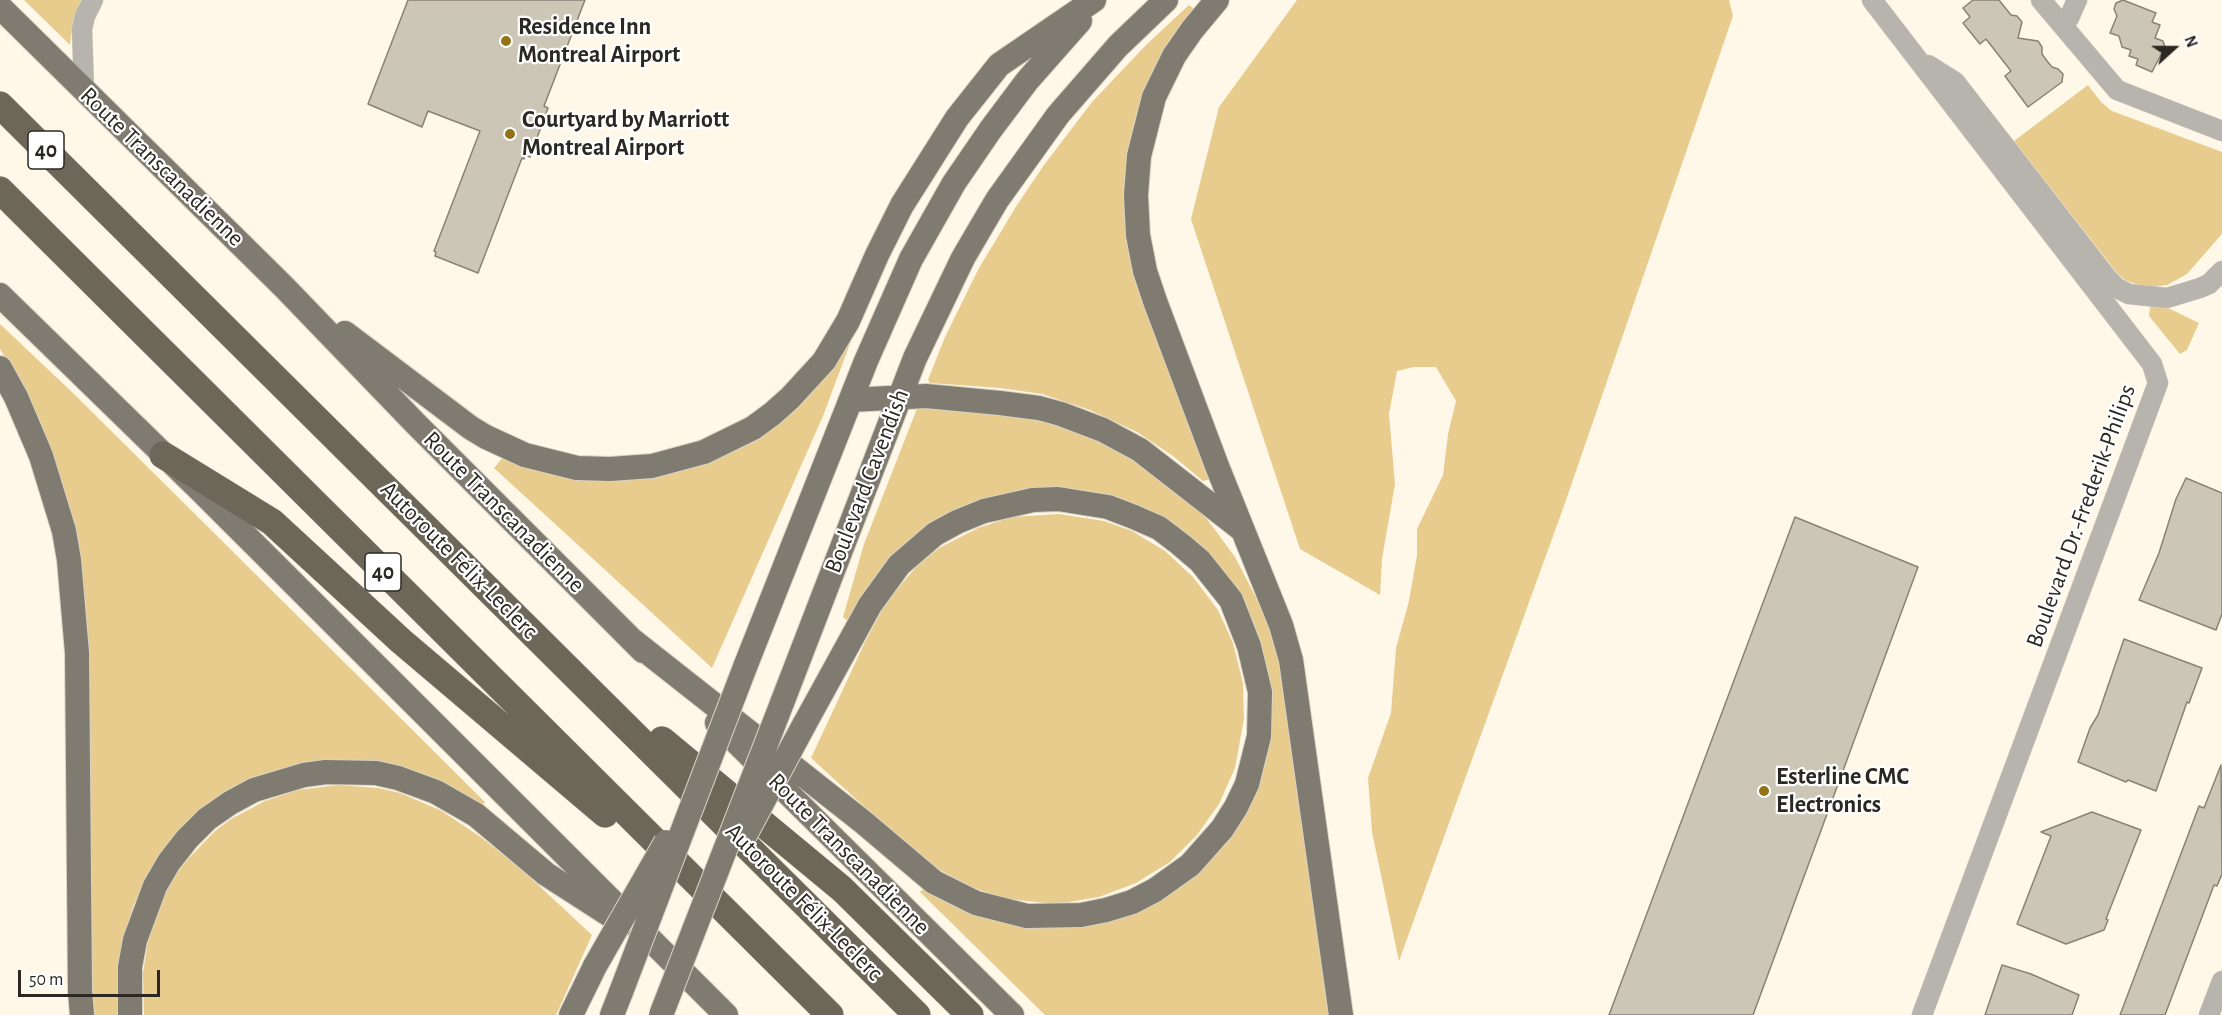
<!DOCTYPE html>
<html>
<head>
<meta charset="utf-8">
<style>
	body { margin:0 }
	#map { position:relative; width:2222px; height:1015px; overflow:hidden; background:#fff8e9; font-family:"Alegreya Sans",sans-serif }
	canvas { display:block }
	.north { position:absolute; left:2144px; top:18px; width:60px; height:60px; -webkit-text-stroke:4px #fff; paint-order:stroke; rotate:69deg; font-size:16px; font-weight:700; line-height:24px; text-align:center; color:#2b2823 }
	.north::after { content:''; display:block; margin:auto; width:21px; height:27px; background:#2b2823; clip-path:polygon(50% 0,100% 100%,50% 72%,0 100%) }
	.scale { position:absolute; left:18px; top:970px; width:142px; height:27px; box-sizing:border-box; border:3px solid #2b2823; border-top:0; padding-left:8px; font-size:18px; line-height:21px; white-space:nowrap; color:#2b2823; -webkit-text-stroke:4px #fff; paint-order:stroke }
</style>
</head>
<body>
<div id="map">
<canvas width="2222" height="1015"></canvas>
<div class="north">N</div>
<div class="scale">50 m</div>
</div>
<script>
const ctx = document.querySelector('canvas').getContext('2d');
ctx.lineJoin = 'round';
function fill(path, color) {
  ctx.fillStyle = color;
  ctx.fill(path, 'evenodd');
}
function poly(rows) {
  const path = new Path2D();
  for (const r of rows) {
    path.moveTo(r[0], r[1]);
    for (let i = 2; i < r.length; i += 2) path.lineTo(r[i], r[i + 1]);
  }
  return path;
}
function strokePath(path, color, width, dash) {
  ctx.strokeStyle = color;
  ctx.lineWidth = width;
  ctx.lineCap = dash ? 'butt' : 'round';
  ctx.setLineDash(dash || []);
  ctx.stroke(path);
}
function write(font, color, halo, rows, align = 'center') {
  ctx.font = font + ' "Alegreya Sans",sans-serif';
  ctx.lineWidth = 4.5;
  ctx.setLineDash([]);
  ctx.textBaseline = 'middle';
  ctx.strokeStyle = halo;
  ctx.fillStyle = color;
  for (const [text, x, y, turn = 0] of rows) {
    ctx.save();
    ctx.translate(x, y);
    ctx.rotate((+turn || 0) * Math.PI / 180);
    ctx.textAlign = isNaN(turn) ? turn : align;
    if (halo) ctx.strokeText(text, 0, 0);
    ctx.fillText(text, 0, 0);
    ctx.restore();
  }
}
fill(poly([
	[24,0,81,0,73,21,70,45],
	[1297,0,1729,0,1733,16,1565,503,1399,961,1372,832,1368,778,1391,713,1396,648,1409,601,1417,555,1417,529,1443,475,1448,434,1456,401,1436,367,1414,367,1397,371,1389,414,1395,484,1382,559,1380,595,1300,549,1191,219,1219,107],
	[1189,5,1194,9,1126,181,1211,479,1203,481,1173,456,1137,432,1090,410,1042,394,1000,388,930,383,928,380,945,337,979,268,1017,205,1044,165,1092,102,1146,45],
	[2088,85,2101,102,2112,111,2222,152,2222,234,2187,274,2167,285,2152,287,2138,285,2125,280,2117,273,2014,141],
	[2164,306,2199,323,2187,350,2180,354,2149,316,2150,307],
	[0,324,73,393,485,802,481,807,310,764,156,861,134,904,123,939,120,1015,94,1015,91,996,86,619,81,565,10,366,0,349],
	[849,340,851,341,823,416,712,668,494,468,503,457,690,467],
	[918,406,1029,417,1081,432,1130,456,1192,504,1207,519,1235,557,1266,617,1281,661,1331,1015,1045,1015,920,892,924,888,975,914,1160,897,1263,759,1231,584,1071,490,899,549,873,580,848,621,843,617,864,544],
	[1059,514,1104,521,1132,531,1165,551,1193,577,1218,610,1233,643,1243,683,1244,719,1235,768,1219,804,1197,835,1170,862,1136,883,1099,897,1063,903,1046,903,1008,899,988,893,972,887,936,868,880,821,811,758,866,640,887,601,917,566,939,548,978,528,1012,517],
	[338,785,378,788,400,793,442,811,482,838,521,869,592,935,556,1015,144,1015,143,973,149,935,161,901,174,877,187,860,215,831,231,819,265,801,298,790]
]), '#e8cc8d');
const building = poly([
	[408,0,585,0,544,106,548,108,530,157,525,155,524,159,522,158,478,273,435,256,436,252,434,251,480,131,428,111,422,127,368,104,408,0],
	[1973,0,1999,0,2011,15,2017,16,2022,22,2018,38,2038,41,2042,47,2042,54,2047,61,2052,67,2058,69,2063,74,2062,82,2028,107,2005,76,2011,71,1986,39,1980,44,1963,23,1970,17,1963,8,1973,0],
	[2123,0,2156,13,2152,22,2160,25,2155,38,2163,41,2165,47,2152,72,2136,65,2138,59,2129,56,2131,50,2122,47,2119,36,2110,33,2117,16,2114,9,2116,3,2123,0],
	[2186,478,2222,493,2222,614,2216,630,2139,600,2159,553,2176,499,2186,478],
	[1795,517,1918,567,1753,1015,1609,1015,1795,517],
	[2124,639,2202,668,2189,703,2187,702,2156,791,2128,780,2126,782,2078,762,2090,728,2098,715,2124,639],
	[2221,765,2222,874,2217,886,2214,885,2165,1015,2120,1015,2199,806,2204,808,2221,765],
	[2092,812,2141,830,2106,919,2108,920,2104,930,2066,944,2017,924,2051,836,2041,832,2092,812],
	[2002,965,2031,974,2079,995,2072,1015,1985,1015,2002,965]
]);
fill(building, '#ccc6b7');
strokePath(building, '#898375', 1.5);
const minor = poly([
	[1872,0,2152,364,2158,383,1922,1015],
	[2041,0,2117,90,2222,131],
	[2062,24,2069,18,2077,0],
	[1928,65,1955,82,2107,278,2117,288,2129,294,2167,298,2200,288,2209,284,2222,271],
	[84,90,82,29,85,16,93,0],
	[2209,1015,2222,981]
]);
const major = poly([
	[1217,0,1192,30,1174,56,1154,97,1139,156,1136,195,1138,235,1145,271,1155,301,1217,466,1281,625,1291,660,1341,1015],
	[0,7,284,287,416,424,643,651],
	[0,295,199,489,726,1015],
	[345,333,471,428,486,437,525,455,577,468,610,469,652,466,704,452,753,428,772,414,790,398,824,361,848,321,877,255,902,205,957,118,999,65,1094,0],
	[0,368,16,397,41,456,64,531,69,560,77,653,80,991,82,1015],
	[851,400,926,396,1000,403,1039,408,1061,414,1103,430,1140,450,1240,528],
	[632,640,863,822,934,882,976,903,1027,916,1081,915,1106,910,1132,902,1155,890,1190,865,1222,829,1236,807,1247,784,1259,736,1260,692,1249,646,1231,600,1200,561,1180,544,1159,528,1134,517,1108,507,1058,499,1033,500,984,511,957,522,935,534,899,565,870,605,804,725],
	[745,667,866,361,911,259,954,183,991,129,1027,81,1080,21],
	[782,703,915,358,963,258,997,200,1058,115,1118,46,1166,0],
	[717,723,1012,1015],
	[130,1015,130,967,135,940,155,886,169,862,187,839,207,819,230,803,254,790,304,775,326,772,376,773,398,778,436,792,476,815,546,874,619,921],
	[571,1015,595,966],
	[612,1015,621,992]
]);
const highway = poly([
	[0,105,917,1015],
	[0,190,830,1015],
	[163,455,272,522,401,641,605,814],
	[662,740,842,889,970,1015]
]);
strokePath(minor, '#d9d3c5', 21);
strokePath(major, '#d9d3c5', 26);
strokePath(highway, '#d9d3c5', 28);
strokePath(minor, '#b7b4ae', 20);
strokePath(major, '#807b70', 24);
strokePath(highway, '#6d675a', 27);
const majorBridge = poly([
	[745,835,804,725],
	[595,966,666,842],
	[621,992,745,667],
	[661,1015,782,703]
]);
strokePath(majorBridge, '#d9d3c5', 26, []);
strokePath(majorBridge, '#807b70', 24);
for (const [x, y, r, color] of [
	[506,41,6,"#937218"],
	[510,134,6,"#937218"],
	[1764,791,6,"#937218"]
]) {
  const dot = new Path2D();
  dot.arc(x, y, r, 0, 2 * Math.PI);
  ctx.fillStyle = color;
  ctx.fill(dot);
  strokePath(dot, '#fff', 2);
}
for (const [x, y, w] of [
	[46,150,36],
	[383,572,36]
]) {
  const box = new Path2D();
  box.roundRect(x - w / 2, y - 19, w, 38, 4.5);
  ctx.fillStyle = '#fff';
  ctx.fill(box);
  strokePath(box, '#2b2823', 1.5);
}
write('bold 22px', '#2b2823', null, [
	["40",46,150],
	["40",383,572]
]);
write('bold 24px', '#2b2823', '#fff', [
	["Residence Inn",518,27],
	["Montreal Airport",518,55],
	["Courtyard by Marriott",522,120],
	["Montreal Airport",522,148],
	["Esterline CMC",1776,777],
	["Electronics",1776,805]
], 'left');
write('24px', '#2b2823', '#fff', [
	["Route Transcanadienne",162,167,44],
	["Boulevard Cavendish",867,481,-69],
	["Route Transcanadienne",504,512,45],
	["Boulevard Dr.-Frederik-Philips",2081,516,-70],
	["Autoroute Félix-Leclerc",459,560,45],
	["Route Transcanadienne",849,854,45],
	["Autoroute Félix-Leclerc",804,902,45]
]);
</script>
</body>
</html>
